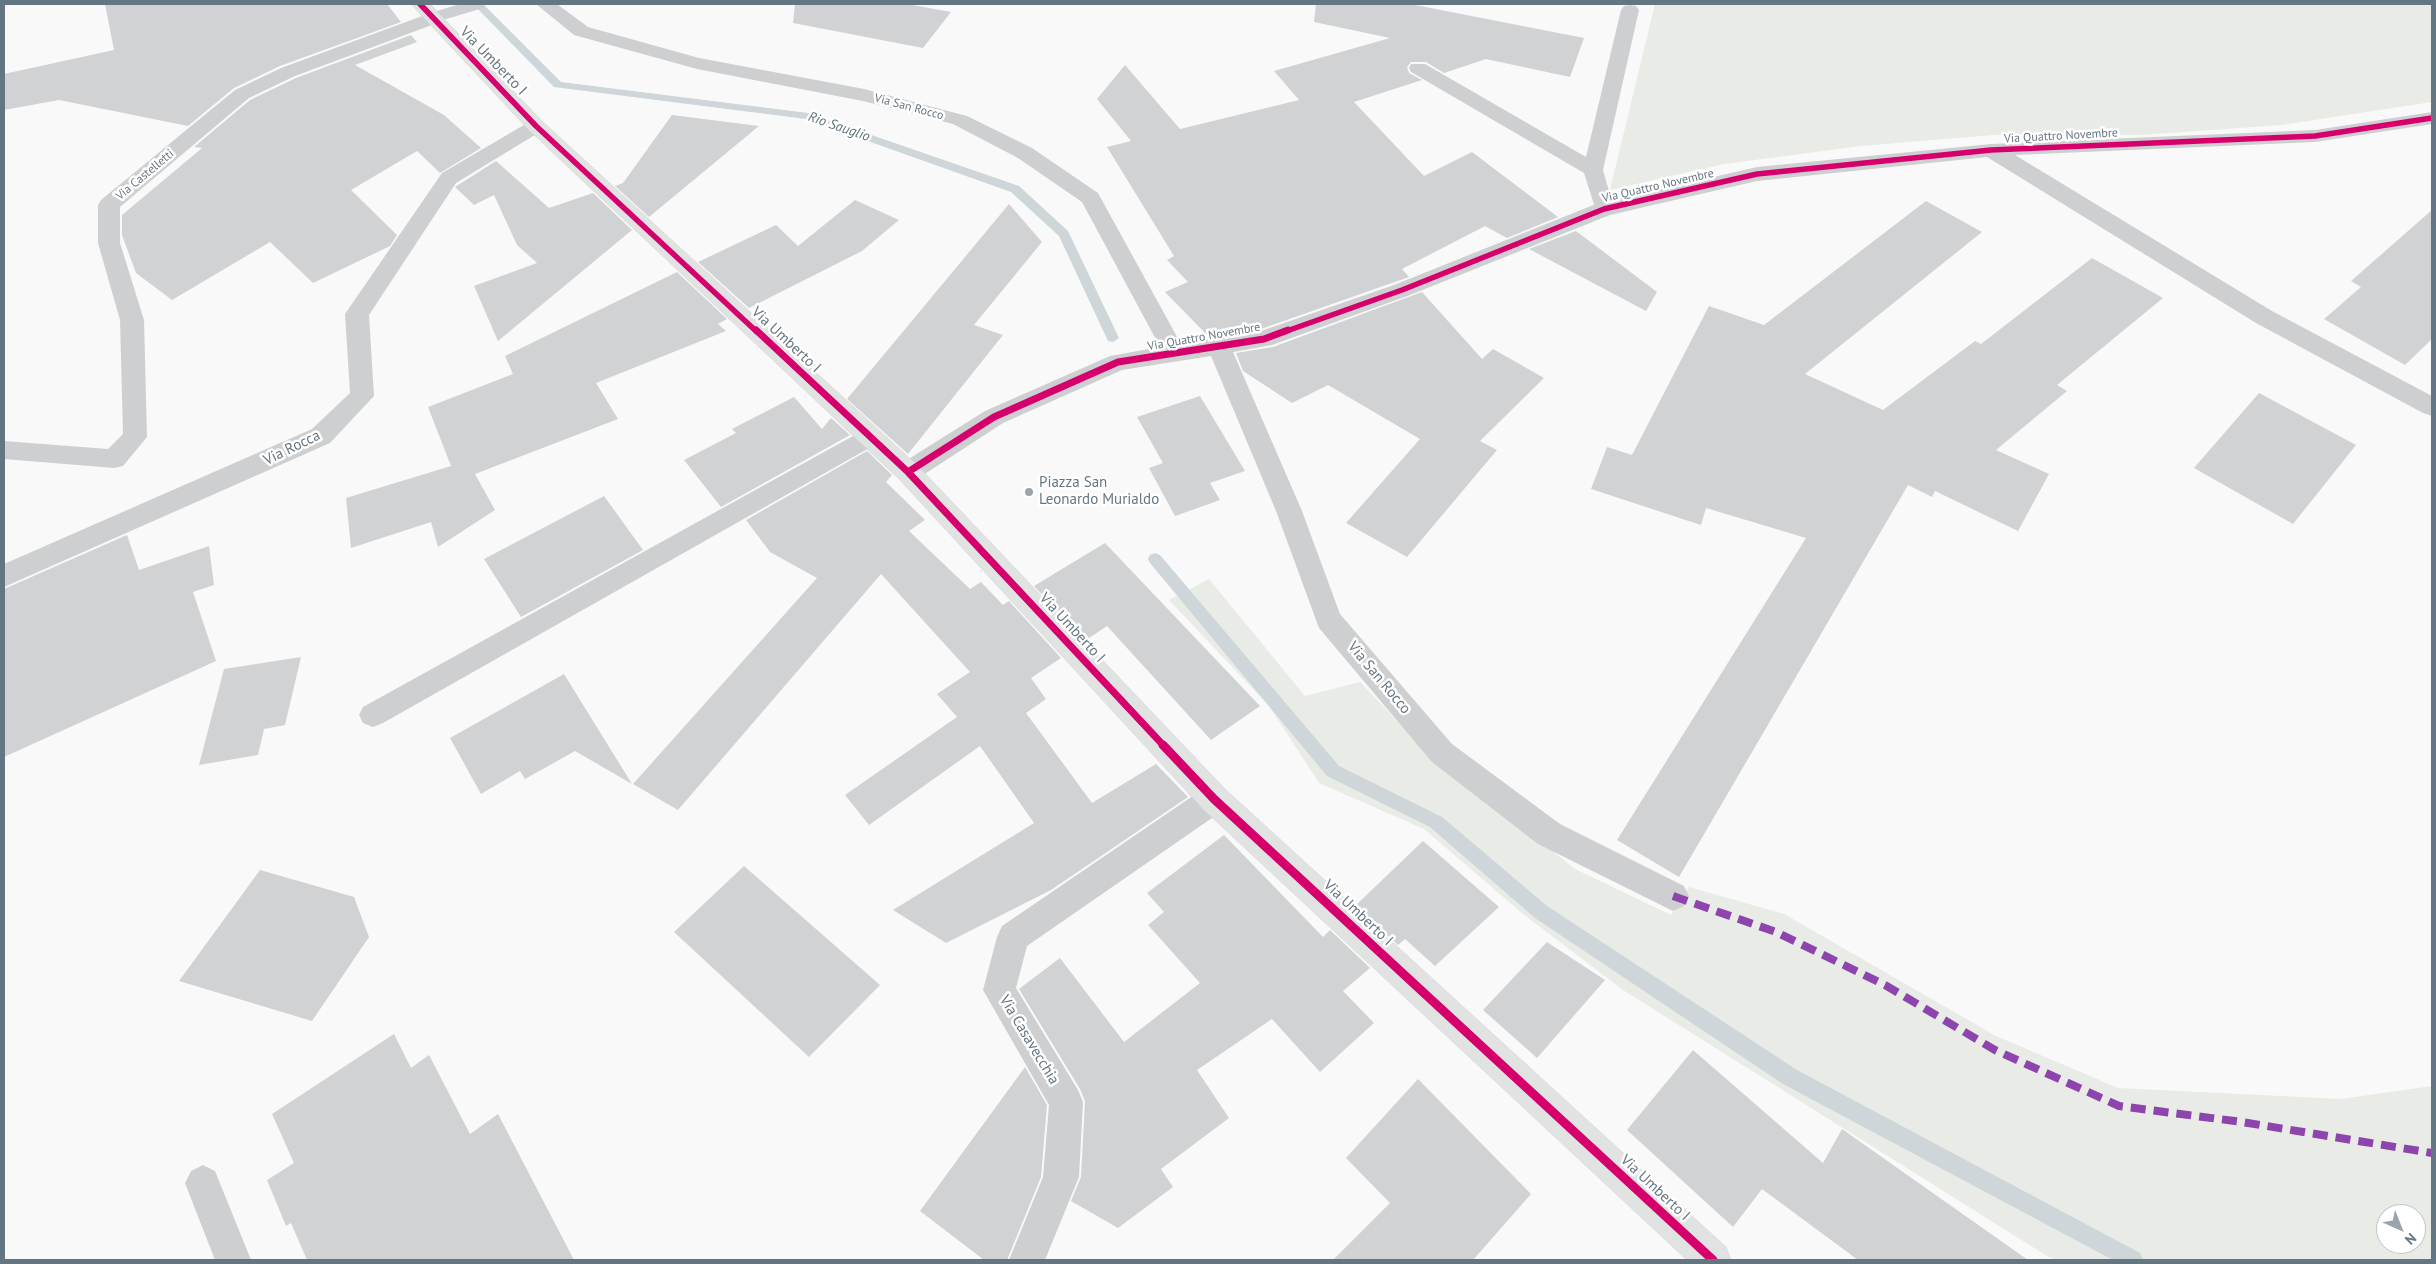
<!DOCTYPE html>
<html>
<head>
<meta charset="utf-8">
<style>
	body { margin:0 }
	#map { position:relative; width:2436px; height:1264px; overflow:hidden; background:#f9f9f9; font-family:"PT Sans",sans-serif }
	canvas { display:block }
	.frame { position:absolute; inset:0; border:5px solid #657683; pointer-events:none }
	.north { position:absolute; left:2376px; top:1204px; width:50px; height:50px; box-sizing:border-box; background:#fff; border:1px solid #c1c8cd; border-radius:50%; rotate:136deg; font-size:14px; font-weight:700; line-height:20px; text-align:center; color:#657683 }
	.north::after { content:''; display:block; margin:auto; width:18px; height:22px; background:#99a4ac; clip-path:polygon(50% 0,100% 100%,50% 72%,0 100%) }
</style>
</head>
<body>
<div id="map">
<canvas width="2436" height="1264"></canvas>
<div class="frame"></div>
<div class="north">N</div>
</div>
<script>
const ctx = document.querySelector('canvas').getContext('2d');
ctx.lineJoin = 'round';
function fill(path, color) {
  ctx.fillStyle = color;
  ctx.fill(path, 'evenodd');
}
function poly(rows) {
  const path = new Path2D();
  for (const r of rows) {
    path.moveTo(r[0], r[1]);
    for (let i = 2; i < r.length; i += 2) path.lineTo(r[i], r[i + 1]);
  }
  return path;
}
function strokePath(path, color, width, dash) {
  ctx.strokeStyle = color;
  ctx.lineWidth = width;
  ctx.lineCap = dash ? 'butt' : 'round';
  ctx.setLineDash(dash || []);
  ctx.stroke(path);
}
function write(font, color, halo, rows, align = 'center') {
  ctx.font = font + ' "PT Sans",sans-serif';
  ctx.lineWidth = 5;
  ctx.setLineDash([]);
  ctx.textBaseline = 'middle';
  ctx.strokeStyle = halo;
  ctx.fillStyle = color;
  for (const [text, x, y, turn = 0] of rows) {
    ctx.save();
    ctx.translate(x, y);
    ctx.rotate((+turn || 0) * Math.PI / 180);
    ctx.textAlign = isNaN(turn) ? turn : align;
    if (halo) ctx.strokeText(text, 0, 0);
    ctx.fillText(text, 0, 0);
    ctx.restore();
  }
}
fill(poly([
	[1655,4,2432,4,2432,102,2282,125,2141,135,1993,135,1861,146,1724,164,1610,190],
	[1209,579,1305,696,1360,682,1420,745,1575,869,1671,915,1689,887,1784,914,1996,1036,2118,1088,2341,1099,2432,1086,2432,1260,2056,1260,2047,1256,1623,990,1523,914,1424,829,1319,783,1269,706,1169,600],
	[2386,1214,2416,1214,2416,1244,2386,1244]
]), '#e8ebe6');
fill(poly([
	[473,4,483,4,561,82,808,113,1019,186,1068,231,1119,338,1113,342,1108,341,1059,236,1011,192,806,119,554,87,473,4],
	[1155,553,1160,555,1339,766,1442,817,1547,906,1797,1070,2140,1253,2143,1260,2113,1260,1783,1084,1535,918,1430,827,1327,776,1150,563,1148,559,1150,555,1155,553]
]), '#ced6d9');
fill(poly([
	[105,4,387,4,401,22,280,66,234,88,188,126,59,100,4,110,4,74,114,50],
	[795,4,907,4,951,12,923,48,793,23],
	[1316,4,1410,4,1584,38,1570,77,1486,59,1444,73,1426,62,1411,62,1407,67,1409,73,1422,80,1354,102,1424,176,1472,152,1558,217,1507,238,1485,226,1402,269,1409,277,1261,329,1209,337,1165,292,1188,282,1167,260,1174,256,1107,147,1131,141,1097,99,1125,65,1180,129,1299,100,1274,71,1390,38,1314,22],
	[411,35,417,42,355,65,444,115,481,148,440,173,417,151,351,190,397,235,390,246,313,283,270,242,172,300,136,273,122,235,122,215,202,148,194,147,250,100,296,78],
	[672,115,759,126,649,217,615,186,623,183],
	[496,161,549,208,593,193,632,230,498,341,474,286,537,263,517,245,494,195,474,205,455,187],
	[855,200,899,220,862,251,749,308,698,262,776,225,798,246],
	[1926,201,1982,232,1805,374,1883,410,1975,341,1981,344,2092,258,2163,298,2057,385,2067,391,1996,450,2049,474,2018,531,1935,491,1932,497,1908,485,1679,877,1617,840,1806,538,1706,508,1701,525,1591,489,1607,447,1632,455,1709,306,1764,325],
	[1009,204,1042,242,974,325,1003,335,908,454,847,399],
	[2432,210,2432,339,2405,365,2324,319,2361,287,2351,281],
	[1576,231,1657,292,1646,311,1529,249],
	[677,272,727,319,718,324,726,331,596,383,618,419,475,474,495,510,438,547,431,522,351,548,346,498,451,466,428,407,513,374,505,356],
	[1422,292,1482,359,1493,349,1544,378,1480,441,1497,450,1407,557,1346,523,1420,439,1328,385,1292,403,1243,371,1236,353,1273,347],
	[2259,393,2356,445,2293,524,2194,468],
	[1200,396,1245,471,1210,483,1220,500,1175,516,1149,468,1163,463,1137,417],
	[794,397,822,429,831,418,850,435,721,507,684,460,736,433,732,429],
	[867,451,892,475,886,482,925,520,909,531,970,589,981,582,1003,605,1009,601,1061,658,1031,678,1046,699,1026,713,1092,803,1156,764,1188,797,1051,890,946,943,893,910,1034,823,980,746,869,825,845,795,957,717,937,694,970,672,881,574,678,810,633,784,817,578,770,552,746,520],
	[604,496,643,550,521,617,484,559],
	[127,535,139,570,209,546,214,585,193,592,216,661,4,757,4,589],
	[1105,543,1260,706,1211,740,1107,626,1086,640,1034,586],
	[301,657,285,725,264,729,258,755,199,765,224,669],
	[564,674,632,784,575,751,525,779,520,771,481,794,450,738],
	[1224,835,1323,937,1330,930,1370,968,1343,991,1374,1023,1320,1072,1272,1019,1197,1070,1229,1118,1161,1169,1173,1187,1118,1228,1071,1201,1081,1177,1085,1101,1080,1089,1019,989,1060,958,1124,1042,1200,983,1148,925,1164,912,1147,893],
	[1423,841,1499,907,1435,966,1405,939,1398,945,1355,906],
	[744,866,880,985,809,1057,674,932],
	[260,870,354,897,369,937,312,1021,179,981],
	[1547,942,1605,980,1537,1058,1483,1010],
	[394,1034,411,1068,429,1055,470,1134,498,1114,574,1260,307,1260,291,1223,286,1226,267,1180,294,1163,272,1114],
	[1693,1050,1823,1163,1842,1129,2028,1260,1858,1260,1762,1189,1733,1227,1627,1130],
	[1025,1067,1047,1105,1041,1177,1007,1260,984,1260,920,1211],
	[1418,1079,1531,1194,1473,1260,1333,1260,1390,1203,1346,1158]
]), '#d0d2d3');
const secondary = poly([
	[411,4,430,4,543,122,917,465,1225,789,1726,1247,1731,1260,1687,1260,1203,809,899,479,529,130,411,4]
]);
strokePath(secondary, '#d5d6d7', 1);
fill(poly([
	[460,4,486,4,483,8,433,23,427,22,424,18,427,14,460,4],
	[1630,5,1636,6,1639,10,1603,170,1614,209,1611,214,1604,216,1597,214,1584,173,1411,72,1409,68,1411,64,1425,64,1586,157,1621,10,1624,6,1630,5],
	[870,428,878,431,882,437,878,443,383,723,373,727,363,723,359,715,363,707,862,431,870,428]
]), '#cecfd0');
fill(poly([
	[536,4,557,4,588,27,699,58,864,89,967,116,1032,148,1098,193,1181,344,1261,331,1394,285,1596,204,1757,167,1991,144,2315,130,2432,112,2432,124,2315,142,2015,155,2272,311,2432,396,2432,416,2423,413,2256,323,1987,157,1757,181,1610,215,1410,295,1272,345,1233,352,1302,511,1340,614,1452,744,1560,824,1684,886,1689,896,1684,906,1673,911,1538,844,1432,762,1319,628,1276,511,1211,356,1122,370,1003,423,917,479,908,482,899,479,895,472,899,465,985,411,1110,356,1160,347,1082,202,1018,158,953,124,863,101,697,69,574,35,536,4],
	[433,12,440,14,442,18,440,22,295,76,249,98,120,207,120,243,144,320,147,437,123,466,114,468,4,459,4,441,108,449,123,434,120,320,98,243,98,205,101,200,235,90,281,68,433,12],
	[536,120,543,122,546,126,543,130,456,183,369,315,374,396,330,443,4,587,4,564,312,429,350,393,345,314,442,173,529,122,536,120],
	[1214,786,1225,789,1229,799,1225,809,1027,946,1016,988,1078,1090,1083,1102,1079,1177,1045,1260,1009,1260,1043,1177,1049,1105,983,990,997,937,1002,926,1203,789,1214,786],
	[203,1165,215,1171,251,1260,215,1260,185,1183,191,1171,203,1165]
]), '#cecfd0');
fill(secondary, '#e1e2e2');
strokePath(poly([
	[1673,896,1776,932,1885,985,1995,1050,2119,1106,2242,1122,2432,1153]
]), '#8e44ad', 8, [15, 8]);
strokePath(poly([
	[420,4,536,126,757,332],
	[1284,332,1402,290,1604,209,1757,174,1991,150,2315,136,2432,118]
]), '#d6006c', 5.5);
strokePath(poly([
	[756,330,908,472,1164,746],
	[908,472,994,417,1118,362,1264,339,1288,330]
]), '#d6006c', 7);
strokePath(poly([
	[1163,745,1214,799,1713,1260]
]), '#d6006c', 9);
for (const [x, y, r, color] of [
	[1029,492,5,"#99a4ac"]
]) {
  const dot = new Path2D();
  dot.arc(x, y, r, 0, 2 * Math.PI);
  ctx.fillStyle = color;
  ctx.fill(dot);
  strokePath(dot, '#fff', 2);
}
write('12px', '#657683', '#fff', [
	["Via San Rocco",909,107,15],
	["Via Quattro Novembre",2061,136,-3],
	["Via Castelletti",145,175,-40],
	["Via Quattro Novembre",1658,186,-13],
	["Via Quattro Novembre",1204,337,-10]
]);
write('italic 14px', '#60757c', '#fff', [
	["Rio Sauglio",839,127,19]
]);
write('15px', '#657683', '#fff', [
	["Via Umberto I",493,61,46],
	["Via Umberto I",786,340,43],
	["Via Rocca",292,448,-26],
	["Via Umberto I",1072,628,47],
	["Via San Rocco",1379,678,50],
	["Via Umberto I",1358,913,43],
	["Via Casavecchia",1029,1040,59],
	["Via Umberto I",1655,1188,43]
]);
write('15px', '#657683', '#fff', [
	["Piazza San",1039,483],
	["Leonardo Murialdo",1039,500]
], 'left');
</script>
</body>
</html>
